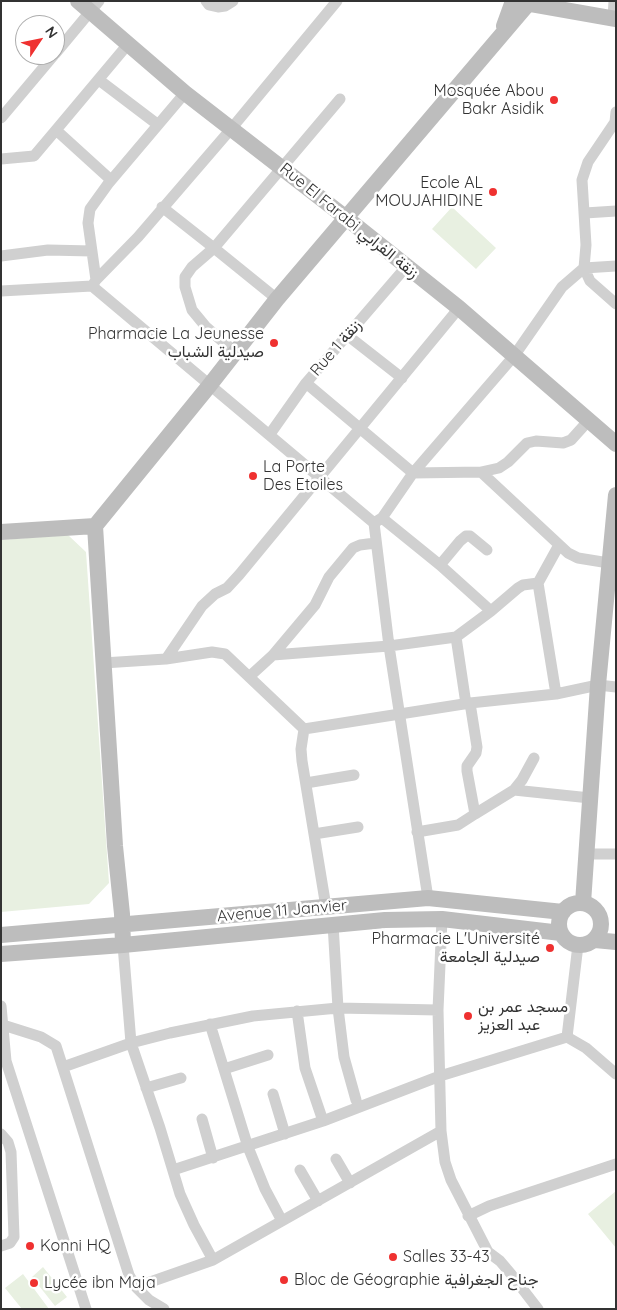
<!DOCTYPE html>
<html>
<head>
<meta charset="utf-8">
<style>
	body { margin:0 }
	#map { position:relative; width:617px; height:1310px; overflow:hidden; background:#fff; font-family:Quicksand,sans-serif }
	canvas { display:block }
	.frame { position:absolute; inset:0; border:2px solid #333; pointer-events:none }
	.north { position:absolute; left:15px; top:15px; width:50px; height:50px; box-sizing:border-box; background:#fff; border:1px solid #adadad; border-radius:50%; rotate:56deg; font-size:14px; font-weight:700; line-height:20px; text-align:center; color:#333 }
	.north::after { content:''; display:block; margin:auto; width:18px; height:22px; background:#ef3130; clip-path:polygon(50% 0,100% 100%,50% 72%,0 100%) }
</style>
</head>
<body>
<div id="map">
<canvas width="617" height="1310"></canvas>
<div class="frame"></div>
<div class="north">N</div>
</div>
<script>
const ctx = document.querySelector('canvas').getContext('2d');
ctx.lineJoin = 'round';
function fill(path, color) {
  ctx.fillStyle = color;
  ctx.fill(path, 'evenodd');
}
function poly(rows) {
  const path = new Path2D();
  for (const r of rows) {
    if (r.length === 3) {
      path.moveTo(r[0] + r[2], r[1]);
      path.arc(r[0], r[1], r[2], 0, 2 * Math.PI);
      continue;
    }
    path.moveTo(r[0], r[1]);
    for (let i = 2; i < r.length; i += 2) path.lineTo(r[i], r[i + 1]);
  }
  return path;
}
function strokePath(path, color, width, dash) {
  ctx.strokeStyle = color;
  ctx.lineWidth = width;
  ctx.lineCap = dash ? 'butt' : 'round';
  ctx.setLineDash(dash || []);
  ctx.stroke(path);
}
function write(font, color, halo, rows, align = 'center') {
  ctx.font = font + ' Quicksand,Vazirmatn,sans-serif';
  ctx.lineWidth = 5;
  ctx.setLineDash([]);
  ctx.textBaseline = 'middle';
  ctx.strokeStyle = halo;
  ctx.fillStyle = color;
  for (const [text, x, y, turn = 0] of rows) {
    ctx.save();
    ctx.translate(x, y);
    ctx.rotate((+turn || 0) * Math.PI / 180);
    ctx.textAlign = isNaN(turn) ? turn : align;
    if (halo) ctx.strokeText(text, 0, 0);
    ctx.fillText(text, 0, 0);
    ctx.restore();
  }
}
fill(poly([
	[452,207,496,248,476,269,432,229],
	[68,535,86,552,109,883,89,904,1,912,1,540],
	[616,1191,616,1248,588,1214],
	[43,1267,67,1297,55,1306,32,1277],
	[23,1274,49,1309,22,1309,5,1288]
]), '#e8f0e1');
strokePath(poly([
	[206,1,209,5,218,7,225,6,233,1],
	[613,18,614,1],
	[55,54,99,1],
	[99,80,157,124],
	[616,112,615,122,588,162,582,180,586,245,584,268,590,281,616,304],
	[1,118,54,55],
	[56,130,129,43],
	[1,159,34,156,56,130,111,180],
	[162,207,214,248,340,99],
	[585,213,616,211],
	[1,256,48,250,92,251],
	[96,280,88,223,90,209,108,184,185,93],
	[92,286,374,523],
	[1,291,92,286,96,280,138,237,231,129,337,1],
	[347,335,402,378],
	[235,352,206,327,192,310,185,287,185,277,192,267,214,248,277,299],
	[306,383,413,473,481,472,499,468,508,462,527,443,536,441,563,443,571,440,589,420],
	[270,434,306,383,406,267],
	[481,472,568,553,578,558,615,564],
	[382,518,440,565,491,611,518,588,523,585,538,583],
	[440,565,460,541,466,536,470,536,487,550],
	[273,655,389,646,456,637],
	[166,659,202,606,215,594,227,588,239,575,459,308],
	[103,663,166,659,212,652,225,654,304,729,301,749,302,761,326,907],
	[250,676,273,655,315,605,329,577,353,548,360,545,375,543],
	[556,694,538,583,559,545],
	[466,704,456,637,491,611],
	[304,729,470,703,556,694,598,685,616,687],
	[306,783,354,775],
	[514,790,590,798],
	[475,814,514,790,522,780,534,758],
	[417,832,458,825,475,814,467,771,467,766,476,753,477,747,470,703],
	[314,834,358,827],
	[586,854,616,854],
	[428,898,389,646,374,523,382,518,413,473,514,356,562,287,584,268,616,266],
	[442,919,438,1010,441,1131,445,1162,451,1180,488,1252,500,1261,511,1274,538,1309],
	[333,924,338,1008,344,1057,356,1100],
	[123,945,131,1043,160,1128,180,1194,194,1225,213,1260],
	[1,1006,6,1061,86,1309],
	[297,1011,305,1068,323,1121],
	[210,1024,248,1147,265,1189,282,1221],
	[3,1025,41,1037,56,1046,129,1275,136,1287,149,1300,164,1309],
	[567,1037,578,945],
	[63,1067,131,1043,170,1033,253,1016,338,1008,438,1010],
	[224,1069,268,1055],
	[146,1088,181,1078],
	[273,1094,285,1134],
	[202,1119,213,1158],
	[1,1134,8,1142,11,1152,14,1237,10,1243,1,1246],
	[336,1159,350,1183],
	[173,1170,323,1121,440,1076,567,1037,586,1048,616,1074],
	[300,1170,318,1201],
	[468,1216,489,1206,616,1164],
	[136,1287,213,1260,441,1131]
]), '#d0d0d0', 11);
strokePath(poly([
	[78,1,185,93,345,217,459,308,616,444],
	[531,4,616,19],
	[504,26,513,1],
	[1,532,95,526],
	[583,903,598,685,616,495],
	[580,924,21],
	[1,935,428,898,563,912],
	[595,940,616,942],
	[123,945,122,914,115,846,95,526,209,386,277,299,527,5],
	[1,954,123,945,385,920,442,919,561,933]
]), '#bdbdbd', 16);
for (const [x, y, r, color] of [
	[554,100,5,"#ef3130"],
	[493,192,5,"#ef3130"],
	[274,343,5,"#ef3130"],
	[253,476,5,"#ef3130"],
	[550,948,5,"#ef3130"],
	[468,1016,5,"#ef3130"],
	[30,1246,5,"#ef3130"],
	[393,1257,5,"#ef3130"],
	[284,1280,5,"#ef3130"],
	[34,1283,5,"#ef3130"]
]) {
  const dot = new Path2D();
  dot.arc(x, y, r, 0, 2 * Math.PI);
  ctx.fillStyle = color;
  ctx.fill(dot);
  strokePath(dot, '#fff', 2);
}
write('16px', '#333', '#fff', [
	["Mosquée Abou",544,91,"right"],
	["Bakr Asidik",544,109,"right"],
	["Ecole AL",483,183,"right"],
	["MOUJAHIDINE",483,201,"right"],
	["Pharmacie La Jeunesse",264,334,"right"],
	["صيدلية الشباب",264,352,"right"],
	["La Porte",263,467],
	["Des Etoiles",263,485],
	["Pharmacie L'Université",540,939,"right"],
	["صيدلية الجامعة",540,957,"right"],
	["مسجد عمر بن",478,1007],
	["عبد العزيز",478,1025],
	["Konni HQ",40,1246],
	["Salles 33-43",403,1257],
	["Bloc de Géographie جناح الجغرافية",294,1280],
	["Lycée ibn Maja",44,1283]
], 'left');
write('16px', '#333', '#fff', [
	["Rue El Farabi زنقة الفرابي",349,221,39],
	["Rue 1 زنقة",336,348,-49],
	["Avenue 11 Janvier",282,911,-5]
]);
</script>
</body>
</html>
